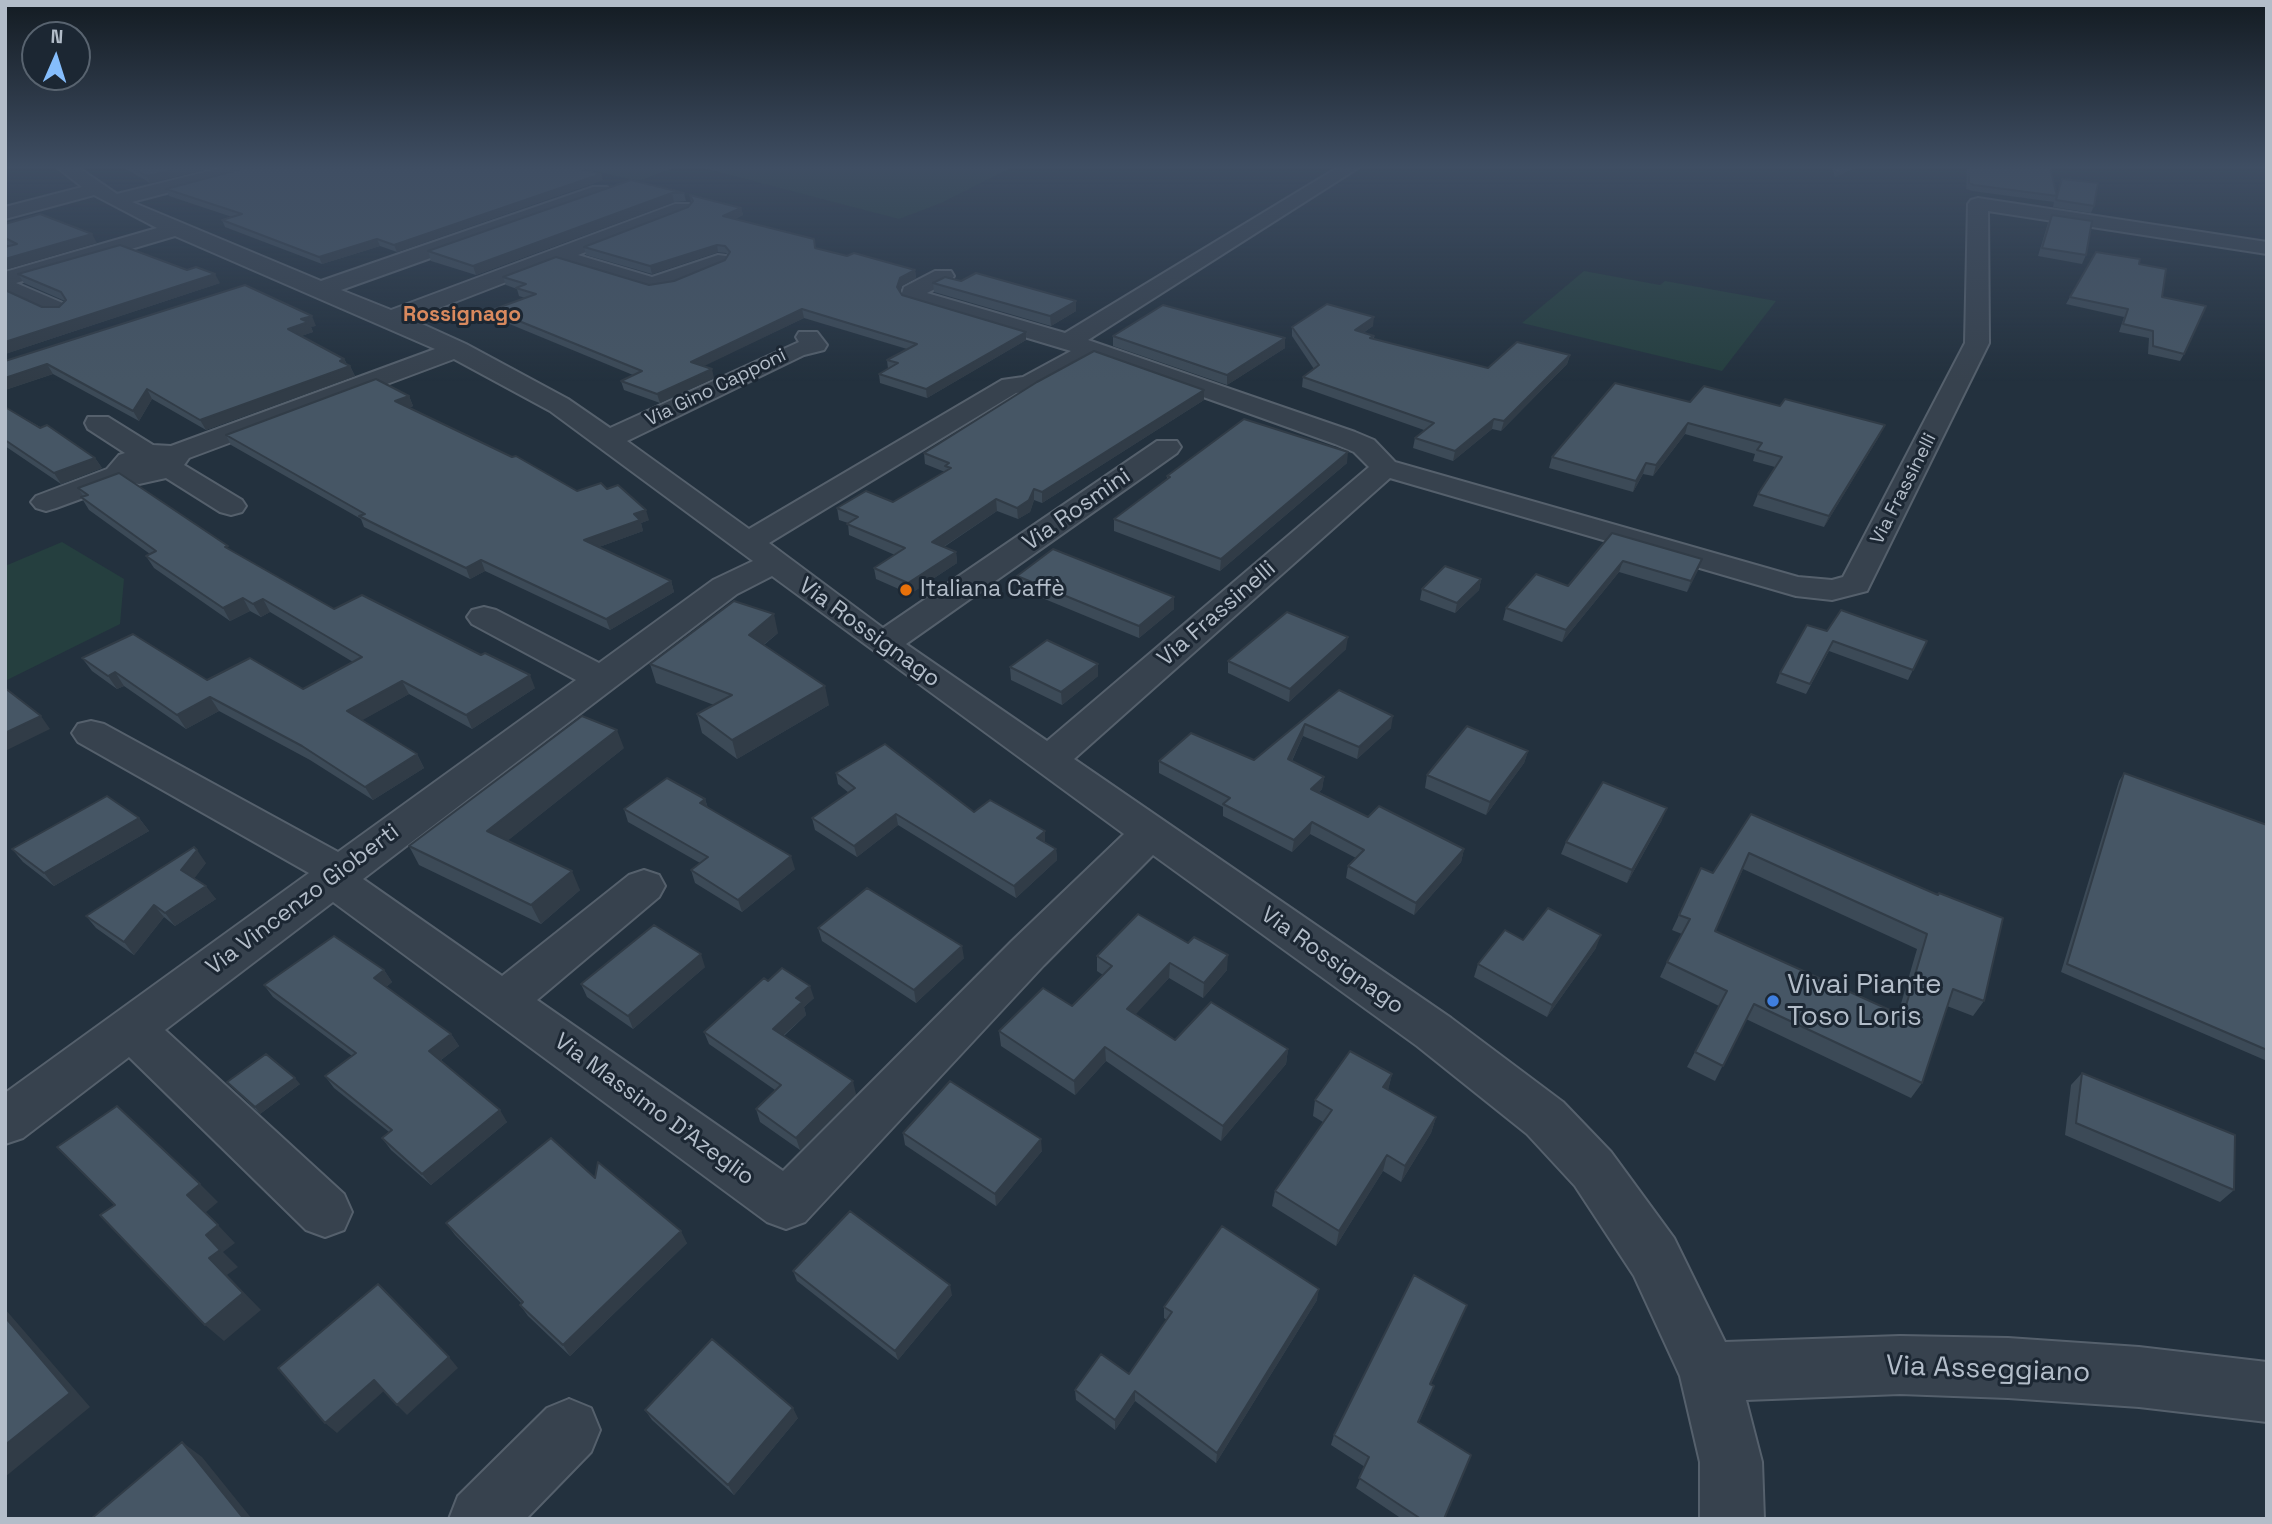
<!DOCTYPE html>
<meta charset="utf-8">
<style>
body{margin:0}
#map{position:relative;width:2272px;height:1524px;overflow:hidden;background:#23313e;font-family:"Space Grotesk",sans-serif}
canvas{display:block}
.frame{position:absolute;inset:0;border:7px solid #b3bdc9;pointer-events:none}
.north{position:absolute;left:21px;top:21px;width:70px;height:70px;box-sizing:border-box;background:#1c2733;border:2px solid #58636f;border-radius:50%;rotate:3deg;font-size:19px;font-weight:700;line-height:28px;text-align:center;color:#b3bdc9}
.north::after{content:'';display:block;margin:auto;width:24px;height:32px;background:#85bdfc;clip-path:polygon(50% 0,100% 100%,50% 72%,0 100%)}
</style>
<div id="map">
<canvas width="2272" height="1524"></canvas>
<div class="frame"></div>
<div class="north">N</div>
</div>
<script>
const context = document.querySelector('canvas').getContext('2d');
context.lineJoin = 'round';
function fillPath(path, color) {
  context.fillStyle = color;
  context.fill(path, 'evenodd');
}
function toPath(rows) {
  const path = new Path2D();
  for (const r of rows) {
    path.moveTo(r[0], r[1]);
    for (let i = 2; i < r.length; i += 2) path.lineTo(r[i], r[i + 1]);
  }
  return path;
}
function strokePath(path, color, width, dash) {
  context.strokeStyle = color;
  context.lineWidth = width;
  context.lineCap = dash ? 'butt' : 'round';
  context.setLineDash(dash || []);
  context.stroke(path);
}
function label(font, color, halo, rows, align = 'center') {
  context.font = font + ' "Space Grotesk",sans-serif';
  context.lineWidth = 6;
  context.setLineDash([]);
  context.textBaseline = 'middle';
  context.strokeStyle = halo;
  context.fillStyle = color;
  for (const [text, x, y, turn = 0] of rows) {
    context.save();
    context.translate(x, y);
    context.rotate((+turn || 0) * Math.PI / 180);
    context.textAlign = isNaN(turn) ? turn : align;
    if (halo) context.strokeText(text, 0, 0);
    context.fillText(text, 0, 0);
    context.restore();
  }
}
const green = toPath([
 [580,168,674,168,639,181],
 [703,168,1011,168,941,203,899,219],
 [1584,271,1660,285,1665,281,1776,301,1722,371,1522,323],
 [62,542,124,579,120,624,5,681,5,566]
]);
const minor = toPath([
 [58,168,79,168,117,194,221,168,250,168,247,172,132,202,321,281,593,187,607,187,610,191,607,195,341,290,391,310,675,204,689,204,692,208,689,212,578,255,652,277,718,255,726,256,729,261,726,266,675,287,651,291,558,262,411,319,466,344,568,399,610,428,799,342,796,337,799,332,817,332,827,345,824,350,804,355,627,441,749,529,1002,380,1023,377,1071,351,904,301,901,296,904,287,935,271,951,271,954,276,951,281,927,293,1065,333,1337,168,1358,168,1088,340,1355,432,1374,440,1395,462,1798,577,1832,580,1843,577,1965,343,1968,204,1971,200,1978,198,2267,242,2267,254,1988,211,1989,343,1867,591,1832,600,1796,596,1390,478,1074,759,1451,1018,1563,1102,1611,1152,1674,1238,1725,1342,1900,1336,2008,1338,2139,1347,2267,1362,2267,1422,2139,1407,2008,1398,1900,1394,1746,1400,1762,1462,1764,1519,1700,1519,1700,1462,1680,1376,1634,1276,1575,1186,1527,1134,1417,1046,1153,855,1044,965,805,1222,786,1229,767,1222,333,902,165,1030,344,1194,352,1212,344,1230,325,1237,306,1230,129,1057,23,1138,5,1144,5,1093,309,873,78,742,72,733,78,724,91,721,104,724,338,852,576,680,472,624,467,617,472,610,484,607,496,610,599,663,713,580,753,561,550,411,454,359,189,458,184,465,242,500,246,506,242,512,231,515,220,512,166,478,139,484,127,482,56,508,46,511,36,508,31,502,36,496,107,469,119,455,125,453,88,429,85,423,88,417,108,417,153,445,171,446,435,349,175,236,16,283,65,304,69,309,65,314,49,314,5,294,5,272,157,228,94,195,5,219,5,207,82,187,58,168],
 [1094,358,1335,444,1354,452,1369,467,1047,741,906,644,1177,453,1181,447,1177,441,1157,441,883,628,769,543,1016,393,1037,390,1094,358],
 [772,576,1124,834,1012,941,783,1171,537,1000,659,897,665,886,659,875,644,870,629,875,502,976,363,879,737,594,772,576],
 [569,1399,591,1408,600,1430,591,1452,526,1519,449,1519,458,1496,547,1408,569,1399]
]);
const wall = toPath([
 [124,168,212,168,150,183],
 [1832,168,1855,168,1835,177],
 [1967,168,2050,168,2057,194,2062,179,2094,206,2091,213,2053,207,2054,202,1972,191,1966,189],
 [601,174,603,180,397,252,380,246,322,264,225,227,222,220,232,217,169,196,166,189],
 [631,180,684,193,686,201,674,202,476,275,431,261,428,251],
 [690,195,741,208,743,215,735,219,815,248,847,256,915,270,916,278,902,286,900,291,902,295,1026,340,927,398,880,383,879,374,888,369,887,360,907,349,804,318,703,366,714,378,660,403,624,390,621,381,633,375,495,318,492,310,525,298,519,296,517,289,506,285,503,277,649,285,674,281,725,260,728,255,726,253,718,252,652,274,586,255,584,247,688,207,691,203],
 [2052,215,2086,255,2082,264,2038,256,2048,223],
 [5,224,97,243,9,246,5,244],
 [2139,264,2162,297,2184,354,2180,361,2148,354,2149,338,2119,332,2124,317,2066,304,2070,297],
 [18,274,220,283,5,354,5,290,42,307,59,307,65,301,24,283],
 [961,281,1076,311,1051,326,934,292,933,283],
 [316,326,311,327,313,332,301,336,344,359,347,364,350,366,355,376,206,430,152,399,139,421,53,374,5,390,5,361],
 [1373,326,1363,333,1374,336,1374,339,1488,368,1570,355,1567,364,1501,431,1492,429,1453,461,1413,448,1415,438,1424,430,1302,387,1303,377,1314,369,1292,336,1292,327],
 [1113,336,1285,348,1227,385,1113,346],
 [409,396,413,406,409,408,577,491,607,489,649,520,641,523,643,531,599,547,671,581,674,592,610,630,485,571,470,579,364,527,361,519,231,445,226,435],
 [1204,400,1042,503,1034,500,1030,512,1018,519,997,511,944,547,956,552,957,563,910,594,876,579,874,568,895,555,849,535,848,523,839,520,837,508,893,502,945,472,925,464,924,453],
 [1690,402,1880,435,1824,527,1753,506,1758,494,1775,467,1753,461,1755,454,1685,434,1653,476,1643,474,1633,492,1549,468,1552,457],
 [5,407,95,458,102,468,61,484,5,446],
 [1347,463,1220,571,1114,531,1114,519,1167,479,1167,476],
 [78,488,230,550,334,609,535,688,472,729,409,694,362,720,417,754,424,768,373,800,310,760,219,711,186,729,124,686,117,689,92,671,82,658,207,680,303,689,353,662,270,612,261,617,250,611,230,621,154,568,146,556,150,554,89,510,81,497,83,496],
 [1612,533,1702,559,1698,570,1687,592,1619,572,1562,642,1503,620,1506,608,1568,586],
 [1017,576,1174,597,1174,609,1139,638,1018,588],
 [1481,579,1479,590,1455,613,1420,600,1422,589],
 [1827,631,1927,641,1908,680,1829,651,1806,694,1776,683,1780,673],
 [778,633,764,645,829,705,737,759,702,733,697,714,714,705,656,683,650,664],
 [1346,649,1289,702,1228,673,1228,661],
 [1098,664,1098,676,1062,705,1011,680,1010,667],
 [1339,690,1391,728,1357,759,1303,736,1292,761,1324,777,1322,789,1319,792,1368,817,1464,849,1461,862,1414,915,1346,878,1348,866,1356,858,1310,834,1292,852,1223,816,1223,807,1159,773,1159,761,1254,760],
 [624,748,507,841,580,890,541,924,419,865,409,846],
 [1528,751,1524,763,1486,815,1425,788,1427,775],
 [836,773,974,812,1045,842,1056,849,1057,860,1016,898,898,825,857,857,815,830,812,818,849,793,838,784],
 [2124,773,2267,825,2267,1061,2061,972,2119,781],
 [705,799,708,808,795,869,742,912,695,883,691,870,700,863,628,822,624,809],
 [1751,814,1938,895,1939,893,1984,1001,1973,1016,1947,1006,1922,1083,1911,1098,1746,1019,1715,1081,1687,1067,1719,1006,1660,977,1667,962,1682,934,1672,930,1679,915,1713,873],
 [1743,869,1917,949,1898,1014,1715,931],
 [139,818,149,831,54,886,23,862,12,849],
 [1662,820,1627,883,1561,854,1566,842],
 [206,863,194,878,216,899,175,926,164,917,134,955,96,928,86,916],
 [1138,914,1227,970,1203,998,1169,978,1135,1014,1175,1040,1288,1049,1286,1064,1221,1141,1106,1061,1075,1095,1001,1046,999,1031,1072,1006,1103,975,1097,971,1097,956],
 [818,928,964,958,916,1003,822,941],
 [1523,940,1596,948,1547,1017,1474,977,1478,964],
 [705,967,633,1029,587,997,581,984],
 [384,970,392,982,386,987,451,1034,459,1046,441,1060,507,1122,431,1185,391,1150,382,1138,389,1132,334,1088,325,1076,352,1056,273,997,264,985],
 [768,981,814,998,804,1007,806,1015,784,1036,856,1094,800,1150,760,1122,756,1109,775,1090,709,1044,704,1032],
 [2082,1073,2234,1190,2220,1202,2065,1135,2071,1085],
 [1392,1074,1388,1090,1436,1117,1431,1133,1401,1182,1383,1171,1336,1246,1272,1206,1275,1191,1323,1122,1313,1116,1315,1100],
 [227,1082,300,1084,260,1114],
 [903,1133,1042,1151,996,1206,905,1145],
 [595,1178,687,1243,570,1356,528,1316,520,1305,522,1304,455,1235,446,1223],
 [793,1271,952,1295,898,1360,797,1281],
 [1317,1300,1216,1463,1135,1401,1115,1430,1076,1400,1075,1390,1129,1374,1167,1320,1164,1318,1164,1307],
 [1467,1305,1431,1384,1430,1397,1419,1422,1444,1519,1402,1519,1356,1488,1365,1467,1331,1445,1334,1435],
 [645,1410,798,1418,734,1495,652,1420]
]);
const shadedWall = toPath([
 [182,168,212,168,150,183,147,176],
 [1848,168,1855,168,1835,177,1836,173],
 [601,174,603,180,397,252,394,245],
 [672,193,674,202,476,275,473,266],
 [741,208,743,215,725,223,723,216],
 [92,234,97,243,5,270,5,259],
 [377,239,380,246,322,264,319,257],
 [717,245,718,252,652,274,650,266],
 [915,270,916,278,902,286,899,295,897,287,900,278],
 [215,274,220,283,5,354,5,342],
 [1076,301,1076,311,1051,326,1050,316],
 [802,309,804,318,694,371,691,362],
 [312,316,316,326,311,327,313,332,293,339,288,329,301,319],
 [1374,317,1373,326,1354,339,1355,330],
 [1026,332,1026,340,927,398,926,389],
 [1285,338,1285,348,1227,385,1227,375],
 [1570,355,1567,364,1501,431,1504,421],
 [344,359,348,367,350,366,355,376,206,430,200,420],
 [47,364,53,374,5,390,5,378],
 [712,369,714,378,660,403,657,394],
 [147,389,152,399,139,421,133,411],
 [1204,390,1204,400,1042,503,1042,492],
 [409,396,413,406,400,411,395,401],
 [1494,419,1492,429,1453,461,1455,451],
 [1688,423,1685,434,1653,476,1656,465],
 [1885,425,1880,435,1824,527,1829,516],
 [1348,452,1347,463,1220,571,1221,559],
 [95,458,102,468,61,484,54,473],
 [1646,463,1643,474,1633,492,1636,481],
 [1034,489,1034,500,1030,512,1018,519,1017,508],
 [996,499,997,511,934,553,932,542],
 [646,510,649,520,641,523,643,531,588,551,584,540,634,514],
 [956,552,957,563,910,594,908,583],
 [1702,559,1698,570,1687,592,1691,581],
 [481,560,485,571,470,579,466,568],
 [1623,561,1619,572,1562,642,1566,630],
 [1481,579,1479,590,1455,613,1457,603],
 [671,581,674,592,610,630,606,619],
 [1174,597,1174,609,1139,638,1139,626],
 [243,598,250,611,230,621,223,608],
 [263,599,270,612,261,617,253,604],
 [774,614,778,633,753,653,749,635],
 [1348,637,1346,649,1289,702,1290,689],
 [1098,664,1098,676,1062,705,1061,692],
 [115,672,124,686,117,689,108,676],
 [530,675,535,688,472,729,466,715],
 [402,681,409,694,354,725,347,711],
 [825,686,829,705,737,759,732,740],
 [210,697,219,711,186,729,177,715],
 [41,716,50,729,5,751,5,733],
 [1393,716,1391,728,1357,759,1359,747],
 [1305,724,1303,736,1287,771,1288,759],
 [617,730,624,748,496,850,487,831],
 [1528,751,1524,763,1486,815,1490,802],
 [417,754,424,768,373,800,365,787],
 [1324,777,1322,789,1309,801,1311,789],
 [705,799,709,812,700,803],
 [1667,808,1662,820,1627,883,1632,870],
 [896,814,898,825,857,857,854,846],
 [139,818,149,831,54,886,44,873],
 [1312,822,1310,834,1292,852,1294,840],
 [1045,831,1045,842,1037,838],
 [1056,849,1057,860,1016,898,1014,886],
 [1464,849,1461,862,1414,915,1416,903],
 [197,850,206,863,191,883,181,870],
 [791,856,795,869,742,912,738,900],
 [572,871,580,890,541,924,531,905],
 [206,886,216,899,175,926,165,913],
 [154,905,164,917,134,955,124,942],
 [1601,935,1596,948,1547,1017,1552,1005],
 [962,946,964,958,916,1003,914,990],
 [701,954,705,967,633,1029,628,1016],
 [1228,955,1227,970,1203,998,1204,983],
 [1170,963,1169,978,1127,1024,1127,1009],
 [384,970,392,982,382,990,374,978],
 [810,986,814,998,804,1007,806,1015,777,1041,773,1029,796,998],
 [451,1034,459,1046,437,1063,429,1051],
 [1105,1047,1106,1061,1075,1095,1074,1081],
 [1288,1049,1286,1064,1221,1141,1223,1126],
 [1392,1074,1388,1090,1383,1087],
 [295,1078,300,1084,260,1114,255,1107],
 [853,1081,856,1094,800,1150,796,1138],
 [500,1110,507,1122,431,1185,422,1174],
 [1436,1117,1431,1133,1401,1182,1405,1166],
 [1041,1139,1042,1151,996,1206,995,1194],
 [1387,1155,1383,1171,1336,1246,1339,1231],
 [200,1184,218,1202,205,1213,187,1195],
 [218,1225,235,1243,223,1252,238,1267,227,1275,261,1310,224,1341,205,1325,209,1258,206,1235],
 [681,1231,687,1243,570,1356,563,1345],
 [950,1285,952,1295,898,1360,895,1351],
 [1319,1289,1317,1300,1216,1463,1217,1453],
 [1467,1305,1462,1316,1426,1395,1430,1384],
 [5,1309,90,1407,5,1477],
 [449,1357,458,1368,407,1415,397,1405],
 [374,1380,385,1390,337,1433,325,1423],
 [1135,1391,1135,1401,1115,1430,1115,1420],
 [793,1408,798,1418,734,1495,728,1485],
 [182,1442,202,1457,252,1519,244,1519]
]);
const building = toPath([
 [132,168,182,168,147,176,132,168],
 [245,168,575,168,601,174,394,245,377,239,319,257,222,220,242,214,166,189,245,168],
 [1835,168,1848,168,1836,173,1835,168],
 [1969,168,2050,168,2057,196,2062,179,2098,183,2094,206,2056,200,2057,196,1974,185,1969,183,1969,168],
 [631,180,684,193,672,193,473,266,428,251,631,180],
 [690,195,741,208,723,216,814,239,815,248,847,256,854,253,915,270,900,278,897,287,902,295,1026,332,926,389,879,374,898,363,887,360,917,344,802,309,691,362,712,369,657,394,621,381,642,371,492,310,536,294,516,288,526,284,503,277,556,257,649,285,674,281,725,260,730,252,725,246,717,245,650,266,584,247,688,207,693,201,690,195],
 [40,214,92,234,5,259,5,247,17,244,5,238,5,224,40,214],
 [2052,215,2092,221,2086,255,2042,248,2052,215],
 [120,245,187,270,196,267,215,274,5,342,5,290,42,307,59,307,66,300,61,292,18,274,120,245],
 [2096,252,2140,259,2139,264,2166,269,2162,297,2206,306,2184,354,2153,346,2153,331,2123,324,2128,309,2070,297,2096,252],
 [976,273,1076,301,1050,316,933,283,945,277,961,281,976,273],
 [245,285,312,316,301,319,308,322,288,329,344,359,340,361,350,366,200,420,147,389,133,411,47,364,5,378,5,361,245,285],
 [1327,304,1374,317,1355,330,1374,336,1370,338,1488,368,1517,342,1570,355,1504,421,1494,419,1455,451,1415,438,1434,423,1303,377,1319,365,1292,327,1327,304],
 [1163,305,1285,338,1227,375,1113,336,1163,305],
 [1094,351,1204,390,1042,492,1034,489,1029,500,1017,508,996,499,932,542,956,552,908,583,874,568,905,548,847,524,858,517,837,508,866,491,893,502,951,468,945,466,949,463,924,453,1037,382,1094,351],
 [376,379,409,396,395,401,512,457,516,456,577,491,601,483,607,489,618,485,646,510,634,514,640,520,584,540,671,581,606,619,481,560,466,568,405,539,359,516,365,514,226,435,376,379],
 [1615,383,1690,402,1704,386,1780,406,1785,399,1885,425,1829,516,1758,494,1782,457,1757,450,1762,443,1688,423,1656,465,1646,463,1636,481,1552,457,1615,383],
 [5,407,40,428,47,425,95,458,54,473,5,440,5,407],
 [1244,419,1348,452,1221,559,1114,519,1170,477,1167,476,1244,419],
 [119,473,228,546,225,547,334,609,362,595,481,655,485,653,530,675,466,715,402,681,347,711,417,754,365,787,302,746,210,697,177,715,115,672,108,676,82,658,133,634,207,680,250,658,303,689,362,657,263,599,253,604,243,598,223,608,146,556,156,551,81,497,88,495,78,488,119,473],
 [1612,533,1702,559,1691,581,1623,561,1566,630,1506,608,1536,574,1568,586,1612,533],
 [1053,549,1174,597,1139,626,1017,576,1053,549],
 [1445,566,1481,579,1457,603,1422,589,1445,566],
 [734,601,774,614,749,635,825,686,732,740,697,714,732,695,650,664,734,601],
 [1841,610,1927,641,1913,670,1833,641,1810,684,1780,673,1807,625,1827,631,1841,610],
 [1287,612,1348,637,1290,689,1228,661,1287,612],
 [1047,640,1098,664,1061,692,1010,667,1047,640],
 [5,688,41,716,5,733,5,688],
 [1339,690,1393,716,1359,747,1305,724,1288,759,1324,777,1311,789,1368,817,1379,806,1464,849,1416,903,1348,866,1364,850,1312,822,1294,840,1223,804,1230,798,1159,761,1191,733,1254,760,1339,690],
 [582,716,617,730,487,831,572,871,531,905,409,846,582,716],
 [1467,726,1528,751,1490,802,1427,775,1467,726],
 [885,744,974,812,990,800,1045,831,1037,838,1056,849,1014,886,896,814,854,846,812,818,855,788,836,773,885,744],
 [2124,773,2267,825,2267,1050,2067,964,2124,773],
 [667,778,705,799,700,803,791,856,738,900,691,870,708,857,624,809,667,778],
 [1603,782,1667,808,1632,870,1566,842,1603,782],
 [107,796,139,818,44,873,12,849,107,796],
 [1751,814,1938,895,1939,893,2003,918,1984,1001,1953,989,1922,1083,1754,1004,1723,1066,1695,1052,1727,991,1667,962,1690,919,1679,915,1701,868,1713,873,1751,814],
 [1749,853,1927,934,1903,1016,1715,931,1749,853],
 [194,847,197,850,181,870,206,886,165,913,154,905,124,942,86,916,194,847],
 [867,888,962,946,914,990,818,928,867,888],
 [1548,908,1601,935,1552,1005,1478,964,1505,930,1523,940,1548,908],
 [1138,914,1188,943,1194,937,1228,955,1204,983,1170,963,1127,1009,1175,1040,1211,1002,1288,1049,1223,1126,1105,1047,1074,1081,999,1031,1043,988,1072,1006,1112,966,1097,956,1138,914],
 [654,925,701,954,628,1016,581,984,654,925],
 [334,936,384,970,374,978,451,1034,429,1051,500,1110,422,1174,382,1138,392,1130,325,1076,356,1053,264,985,334,936],
 [782,968,810,986,796,998,802,1002,773,1029,853,1081,796,1138,756,1109,781,1085,704,1032,764,978,768,981,782,968],
 [1350,1051,1392,1074,1383,1087,1436,1117,1405,1166,1387,1155,1339,1231,1275,1191,1332,1110,1315,1100,1350,1051],
 [266,1054,295,1078,255,1107,227,1082,266,1054],
 [2082,1073,2235,1135,2234,1190,2076,1123,2082,1073],
 [950,1081,1041,1139,995,1194,903,1133,950,1081],
 [117,1106,200,1184,187,1195,218,1225,206,1235,220,1250,209,1258,243,1293,205,1325,100,1215,115,1205,57,1147,117,1106],
 [551,1138,595,1178,598,1162,681,1231,563,1345,520,1305,523,1302,446,1223,551,1138],
 [850,1211,950,1285,895,1351,793,1271,850,1211],
 [1222,1226,1319,1289,1217,1453,1135,1391,1115,1420,1075,1390,1101,1354,1129,1374,1172,1312,1164,1307,1222,1226],
 [1414,1275,1467,1305,1430,1384,1434,1386,1418,1422,1471,1455,1444,1519,1421,1519,1359,1478,1369,1457,1334,1435,1414,1275],
 [378,1284,449,1357,397,1405,374,1380,325,1423,278,1368,378,1284],
 [5,1317,70,1393,5,1445,5,1317],
 [712,1339,793,1408,728,1485,645,1410,712,1339],
 [182,1442,244,1519,91,1519,182,1442]
]);
const markers = [
 [906,590,7,"#e8710a"],
 [1773,1001,7,"#3f7fe0"]
];
const farStreetnames = [
 ["Via Gino Capponi",716,388,-26],
 ["Via Frassinelli",1904,489,-63]
];
const farQuarternames = [
 ["Rossignago",462,315]
];
const streetNames = [
 ["Via Rosmini",1077,510,-35],
 ["Via Frassinelli",1217,614,-41],
 ["Via Rossignago",869,633,36],
 ["Via Vincenzo Gioberti",303,900,-37],
 ["Via Rossignago",1332,961,35],
 ["Via Massimo D'Azeglio",654,1110,36]
];
const poiNames = [
 ["Italiana Caffè",920,590]
];
const nearPoinames = [
 ["Vivai Piante",1787,985],
 ["Toso Loris",1787,1017]
];
const nearStreetnames = [
 ["Via Asseggiano",1988,1370,2]
];
fillPath(green, '#253f3f');
strokePath(minor, '#55606c', 4);
fillPath(minor, '#37424e');
fillPath(wall, '#3c4a57');
fillPath(shadedWall, '#313c47');
fillPath(building, '#465665');
strokePath(building, '#313c47', 2);
const sky = context.createLinearGradient(0, 0, 0, 381);
sky.addColorStop(0, '#131b22');
sky.addColorStop(0.44, '#3f4e63');
sky.addColorStop(1, '#3f4e6300');
context.fillStyle = sky;
context.fillRect(0, 0, 2272, 381);
for (const [x, y, r, color] of markers) {
  const dot = new Path2D();
  dot.arc(x, y, r, 0, 2 * Math.PI);
  context.fillStyle = color;
  context.fill(dot);
  strokePath(dot, '#1c2733', 2.5);
}
label('19px', '#b3bdc9', '#1c2733', farStreetnames);
label('bold 21px', '#d9895e', '#1c2733', farQuarternames);
label('23px', '#b3bdc9', '#1c2733', streetNames);
label('23px', '#b3bdc9', '#1c2733', poiNames, 'left');
label('28px', '#b3bdc9', '#1c2733', nearPoinames, 'left');
label('28px', '#b3bdc9', '#1c2733', nearStreetnames);
</script>
